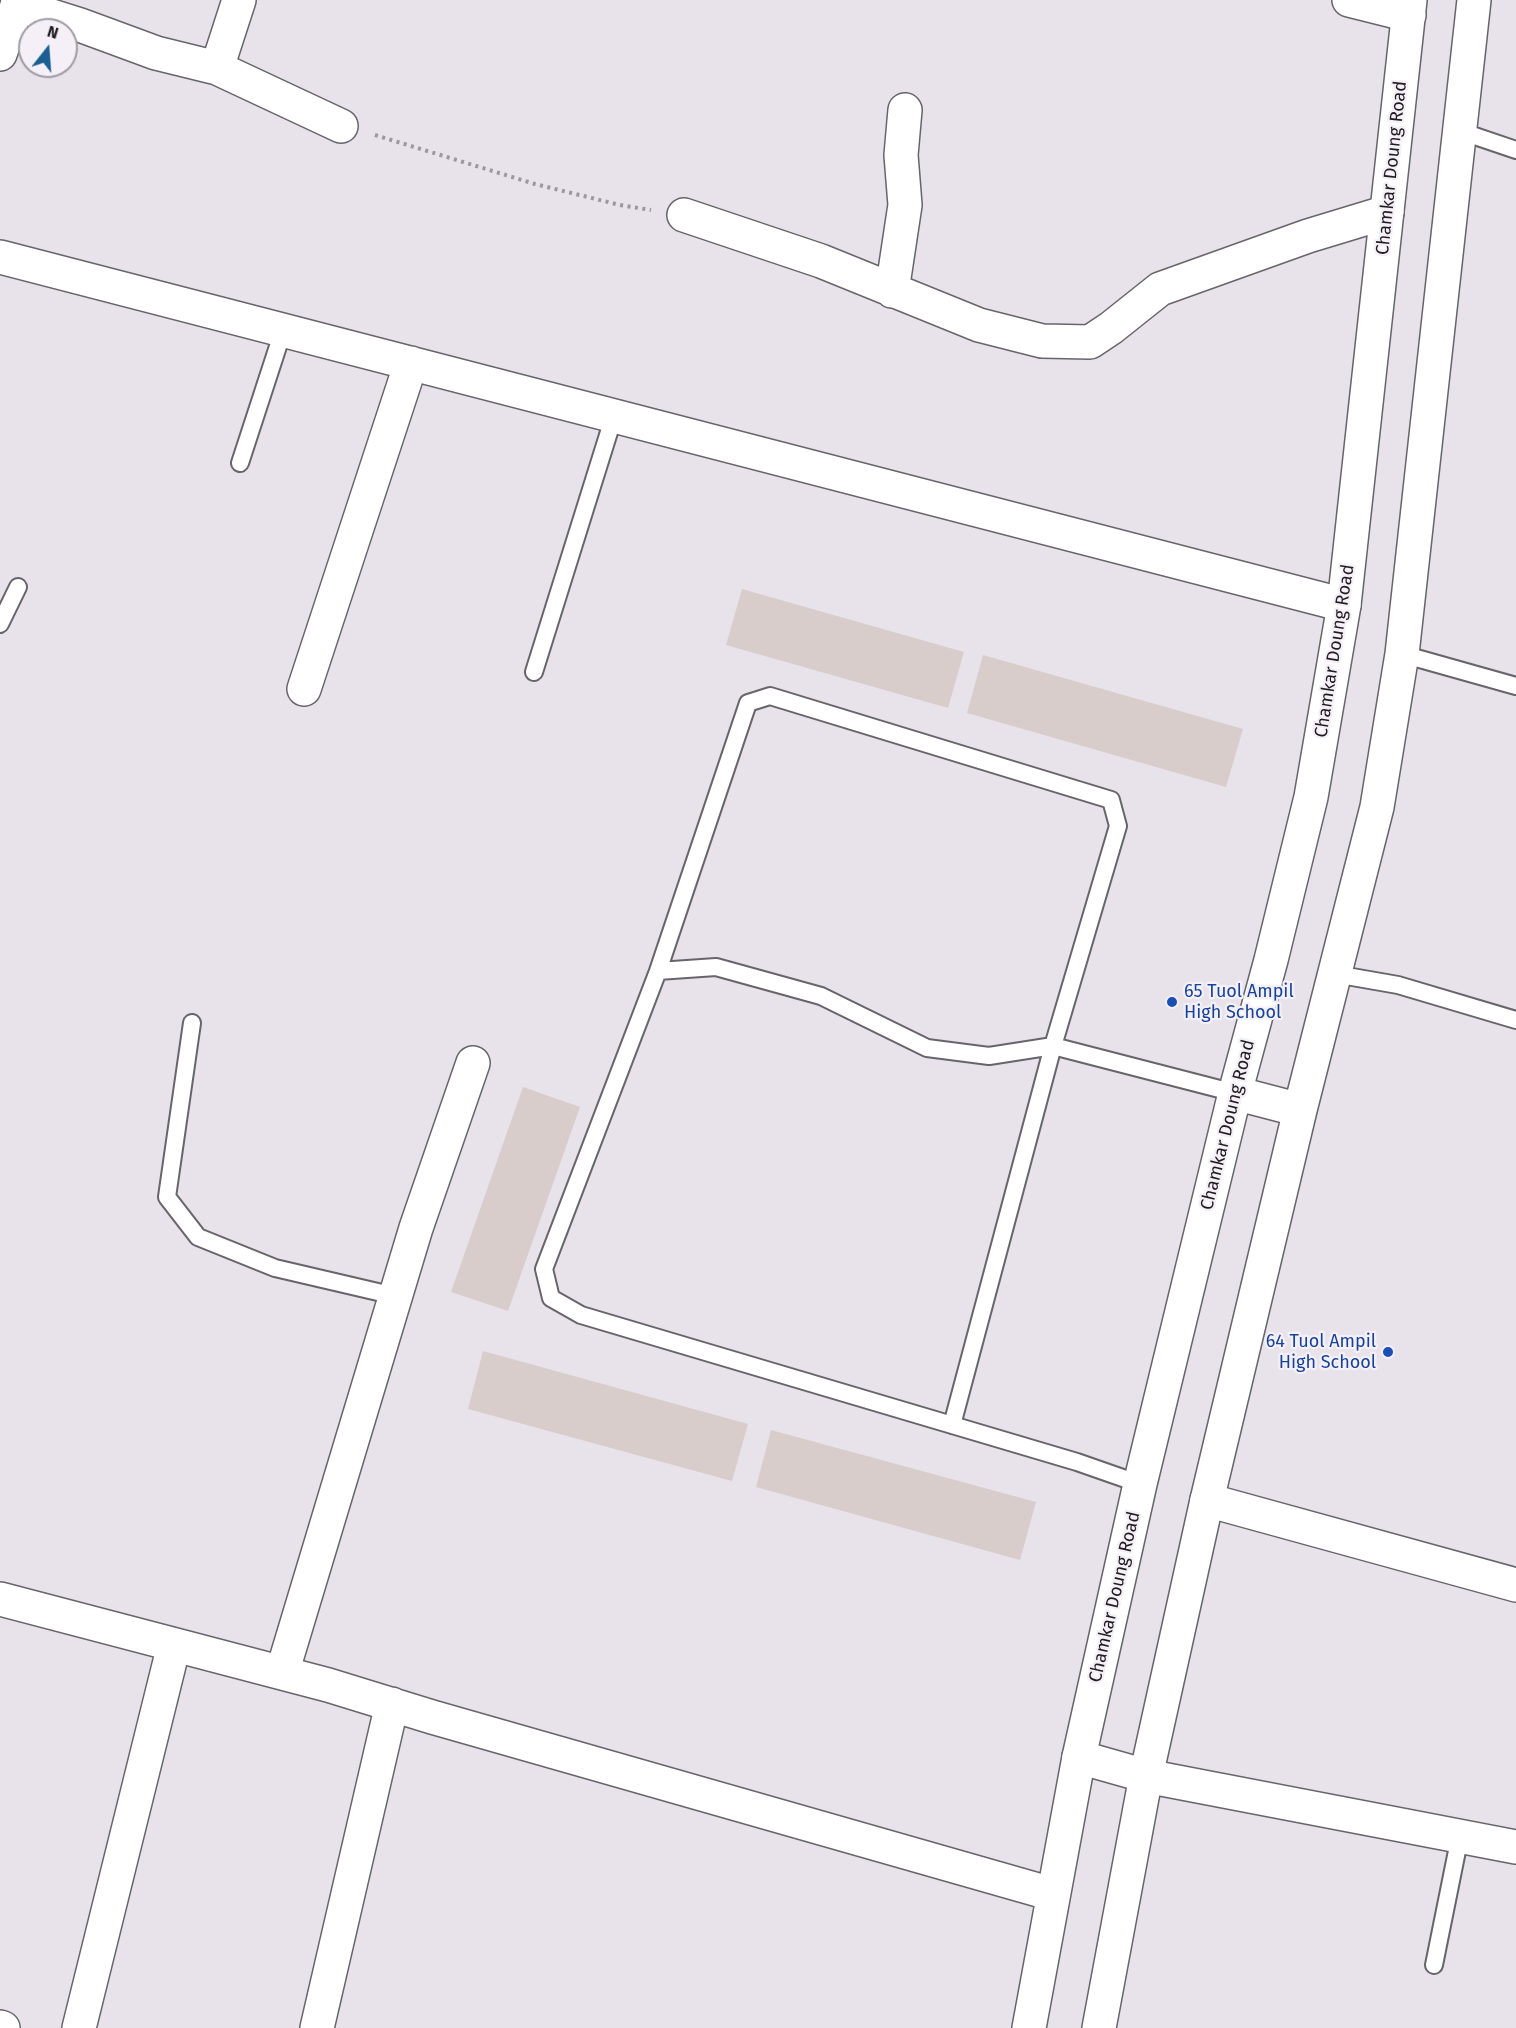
<!DOCTYPE html>
<style>
body{margin:0}
#map{position:relative;width:1516px;height:2028px;overflow:hidden;background:#e8e2eb;font-family:"Fira Sans",sans-serif}
canvas{display:block}
.north{position:absolute;left:18px;top:18px;width:60px;height:60px;box-sizing:border-box;background:#f5f0f8;border:2px solid #9f9ca2;border-radius:50%;rotate:17deg;font-size:16px;font-weight:700;line-height:24px;text-align:center;color:#1f1d20}
.north::after{content:'';display:block;margin:auto;width:21px;height:27px;background:#1c5f94;clip-path:polygon(50% 0,100% 100%,50% 72%,0 100%)}
</style>
<div id="map">
<canvas width="1516" height="2028"></canvas>
<div class="north">N</div>
</div>
<script>
const context = document.querySelector('canvas').getContext('2d');
context.lineJoin = 'round';
function fillPath(path, color) {
  context.fillStyle = color;
  context.fill(path, 'evenodd');
}
function toPath(rows) {
  const path = new Path2D();
  for (const r of rows) {
    path.moveTo(r[0], r[1]);
    for (let i = 2; i < r.length; i += 2) path.lineTo(r[i], r[i + 1]);
  }
  return path;
}
function strokePath(path, color, width, dash) {
  context.strokeStyle = color;
  context.lineWidth = width;
  context.lineCap = dash ? 'butt' : 'round';
  context.setLineDash(dash || []);
  context.stroke(path);
}
function label(font, color, halo, rows, align = 'center') {
  context.font = font + ' "Fira Sans",sans-serif';
  context.lineWidth = 4.5;
  context.setLineDash([]);
  context.textBaseline = 'middle';
  context.strokeStyle = halo;
  context.fillStyle = color;
  for (const [text, x, y, turn = 0] of rows) {
    context.save();
    context.translate(x, y);
    context.rotate((+turn || 0) * Math.PI / 180);
    context.textAlign = isNaN(turn) ? turn : align;
    if (halo) context.strokeText(text, 0, 0);
    context.fillText(text, 0, 0);
    context.restore();
  }
}
const building = toPath([
 [742,589,964,652,948,708,726,645],
 [983,655,1243,729,1226,787,967,713],
 [523,1087,580,1107,508,1311,451,1292],
 [483,1351,748,1424,732,1481,468,1409],
 [771,1430,1036,1502,1020,1560,756,1487]
]);
const path = toPath([
 [375,135,535,184,620,205,651,210]
]);
const service = toPath([
 [1460,131,1516,150],
 [240,463,283,331],
 [0,624,18,587],
 [1402,654,1516,686],
 [534,672,614,416],
 [658,971,748,703,770,696,1111,800,1118,826,1053,1046,952,1425],
 [1335,974,1398,985,1516,1020],
 [192,1023,167,1197,198,1237,275,1268,395,1296],
 [1140,1484,1077,1462,581,1315,551,1298,544,1269,658,971,716,967,821,996,927,1048,989,1056,1053,1046,1235,1093],
 [1434,1965,1460,1836]
]);
const minor = toPath([
 [1349,0,1409,15],
 [17,5,80,25,156,53,217,68,341,126],
 [0,54,19,0],
 [217,68,239,0],
 [684,215,821,261,979,325,1042,341,1090,342,1111,328,1160,289,1308,236,1387,212],
 [0,257,1344,605],
 [892,291,905,205,901,155,905,110],
 [304,689,411,363],
 [1207,1500,1516,1585],
 [0,1599,328,1685,432,1717,1052,1894],
 [282,1673,416,1228,473,1063],
 [1079,1757,1146,1776,1516,1847],
 [0,2027,3,2028],
 [79,2028,174,1645],
 [317,2028,392,1704]
]);
const primary = toPath([
 [1235,1093,1300,1110],
 [1029,2028,1079,1757,1140,1484,1235,1093,1271,960,1311,797,1344,605,1410,0],
 [1099,2028,1146,1776,1207,1500,1300,1110,1377,807,1402,654,1474,0]
]);
const markers = [
 [1172,1002,6,"#1a4fb4"],
 [1388,1352,6,"#1a4fb4"]
];
const streetNames = [
 ["Chamkar Doung Road",1392,168,-84],
 ["Chamkar Doung Road",1335,651,-81],
 ["Chamkar Doung Road",1228,1125,-76],
 ["Chamkar Doung Road",1115,1597,-77]
];
const transitNames = [
 ["65 Tuol Ampil",1184,992],
 ["High School",1184,1013],
 ["64 Tuol Ampil",1376,1342,"right"],
 ["High School",1376,1363,"right"]
];
fillPath(building, '#d8cdca');
strokePath(service, '#68646b', 20);
strokePath(minor, '#68646b', 36);
strokePath(primary, '#68646b', 36);
strokePath(path, '#9c989e', 4, [3, 4.5]);
strokePath(service, '#fff', 16);
strokePath(minor, '#fff', 33);
strokePath(primary, '#fff', 33);
for (const [x, y, r, color] of markers) {
  const dot = new Path2D();
  dot.arc(x, y, r, 0, 2 * Math.PI);
  context.fillStyle = color;
  context.fill(dot);
  strokePath(dot, '#f5f0f8', 2);
}
label('18px', '#1f1d20', '#f5f0f8', streetNames);
label('18px', '#164399', '#f5f0f8', transitNames, 'left');
</script>
